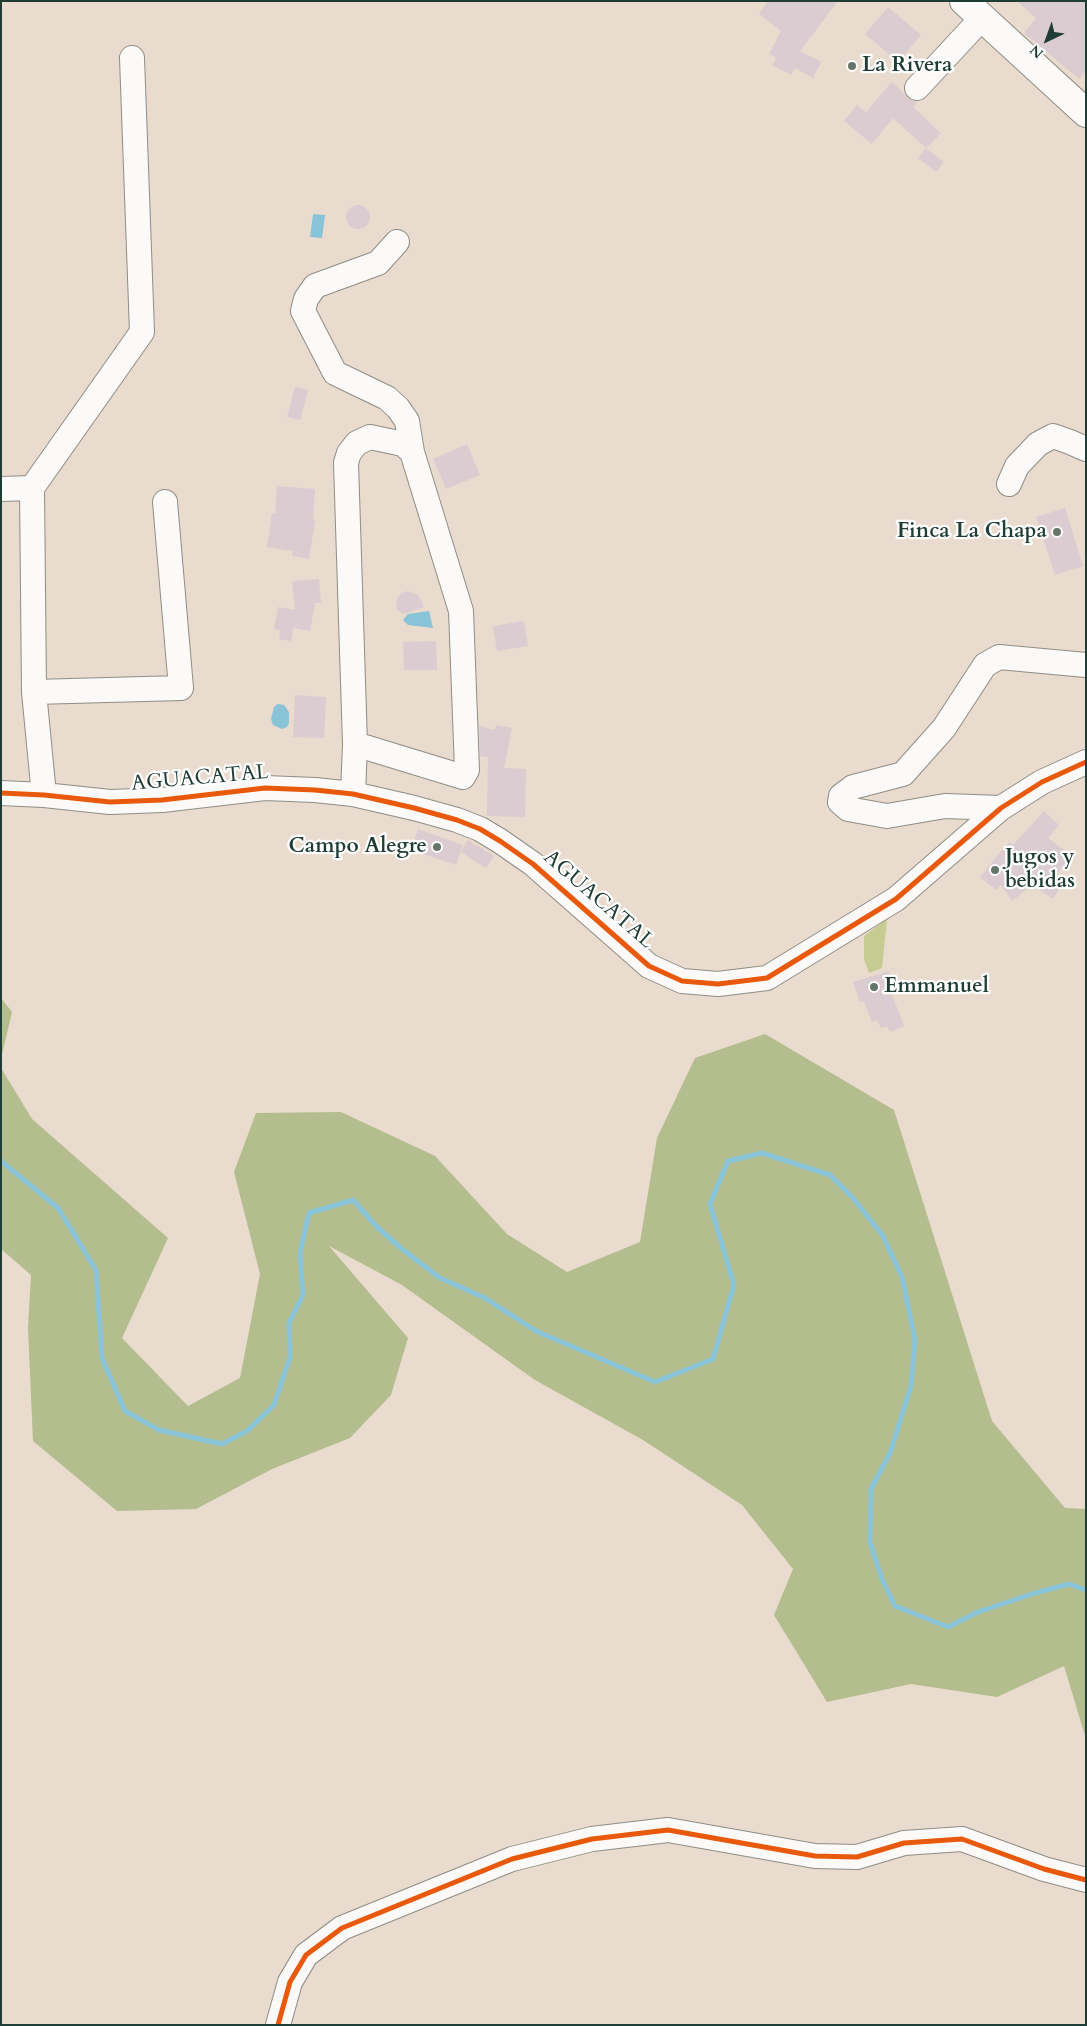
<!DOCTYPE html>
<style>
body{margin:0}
#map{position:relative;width:1087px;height:2026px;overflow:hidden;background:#e9dbcd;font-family:Cardo,serif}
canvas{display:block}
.frame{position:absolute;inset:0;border:2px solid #1f3d34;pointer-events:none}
.north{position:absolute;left:1022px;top:15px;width:50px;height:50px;-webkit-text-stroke:4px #fff;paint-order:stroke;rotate:222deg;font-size:14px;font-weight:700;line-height:20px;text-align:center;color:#1f3d34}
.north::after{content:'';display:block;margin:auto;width:18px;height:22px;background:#1f3d34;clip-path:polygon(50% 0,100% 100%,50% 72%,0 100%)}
</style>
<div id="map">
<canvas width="1087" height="2026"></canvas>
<div class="frame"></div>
<div class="north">N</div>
</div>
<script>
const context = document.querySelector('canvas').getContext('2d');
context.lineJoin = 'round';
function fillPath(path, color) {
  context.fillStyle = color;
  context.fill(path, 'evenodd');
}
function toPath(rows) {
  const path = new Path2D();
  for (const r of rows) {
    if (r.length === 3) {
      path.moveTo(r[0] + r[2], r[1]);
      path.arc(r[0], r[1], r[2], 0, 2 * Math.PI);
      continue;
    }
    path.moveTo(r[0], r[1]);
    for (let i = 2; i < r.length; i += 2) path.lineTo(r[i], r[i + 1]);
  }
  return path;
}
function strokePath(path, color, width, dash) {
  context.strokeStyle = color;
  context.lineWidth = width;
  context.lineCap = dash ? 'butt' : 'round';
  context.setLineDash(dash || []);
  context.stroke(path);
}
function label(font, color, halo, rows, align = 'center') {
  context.font = font + ' Cardo,serif';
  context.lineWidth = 4.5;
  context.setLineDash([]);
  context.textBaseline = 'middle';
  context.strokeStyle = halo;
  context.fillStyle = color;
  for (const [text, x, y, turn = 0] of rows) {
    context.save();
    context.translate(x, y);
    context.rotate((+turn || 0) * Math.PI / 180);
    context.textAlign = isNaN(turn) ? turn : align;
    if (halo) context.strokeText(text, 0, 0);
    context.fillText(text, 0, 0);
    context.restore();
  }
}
const green = toPath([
 [887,919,882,968,869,973,864,959,864,936]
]);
const forest = toPath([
 [1,998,12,1012,1,1059],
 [765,1034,894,1110,992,1421,1065,1508,1086,1509,1086,1739,1064,1666,997,1697,911,1684,827,1702,774,1615,793,1569,742,1505,643,1440,535,1380,402,1285,329,1246,408,1338,391,1395,350,1438,272,1469,196,1509,117,1511,33,1441,28,1328,31,1275,1,1249,1,1068,32,1119,168,1238,122,1338,188,1406,240,1378,260,1274,234,1172,256,1113,341,1112,435,1156,507,1234,567,1272,640,1242,657,1138,695,1058]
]);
const water = toPath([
 [313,214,325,215,322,238,310,237],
 [429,611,433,628,408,625,403,620,408,614],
 [278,704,284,705,289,712,289,723,287,727,282,729,273,725,271,719,274,707]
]);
const stream = toPath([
 [1,1161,58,1208,96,1270,102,1358,125,1411,159,1430,222,1444,247,1431,274,1405,290,1357,289,1323,303,1295,300,1252,309,1213,353,1200,378,1228,402,1249,440,1278,485,1298,536,1331,655,1382,713,1359,734,1285,710,1204,728,1161,762,1153,830,1175,853,1198,883,1236,902,1277,915,1340,911,1386,890,1453,871,1489,870,1542,882,1579,895,1606,948,1627,978,1612,1035,1593,1069,1584,1086,1590]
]);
const building = toPath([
 [768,1,838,1,800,51,821,62,813,78,795,68,791,75,772,65,776,58,769,54,781,31,759,14],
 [1017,1,1086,1,1086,71,1079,79,1024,33,1036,18],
 [888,7,921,35,898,62,865,34],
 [892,82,908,98,917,103,913,107,941,133,926,148,893,118,872,144,844,121,857,105,866,112],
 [926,148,944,162,936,172,918,158],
 [358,217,12],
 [295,387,308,390,300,420,287,417],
 [467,444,480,475,446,489,433,459],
 [277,486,315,489,313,519,315,520,309,559,292,556,293,551,267,547,272,513,275,514],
 [1065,508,1083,566,1055,575,1036,517],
 [319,579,321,603,315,603,310,631,293,628,291,641,279,639,280,630,274,629,278,607,295,610,292,581],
 [408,591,418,595,424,607,404,614,397,610,396,601,401,593],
 [524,621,528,646,497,651,493,626],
 [436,641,437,670,404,670,403,642],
 [295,695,326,697,324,738,293,737],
 [496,725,512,728,504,768,526,769,525,817,487,816,488,757,480,756,479,726,495,730],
 [1044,811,1059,825,1048,838,1071,855,1051,882,1060,888,1053,899,1032,885,1012,901,1001,885,996,890,980,877,1003,849,1010,842,1013,845],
 [418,829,463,845,456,865,411,850],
 [468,840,494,856,486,868,461,852],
 [889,971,895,991,891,992,904,1026,890,1032,887,1026,881,1028,877,1020,872,1022,864,1001,860,1002,853,982]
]);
const minor = toPath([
 [917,88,982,18],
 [397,242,378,263,315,286,306,299,303,311,335,373,387,398,398,408,407,421,412,452],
 [1009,484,1017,466,1038,444,1053,436,1070,442,1086,449],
 [1,489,32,488],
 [34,692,181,688,165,502],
 [1,793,44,795,110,802,162,800,265,788,315,790,353,794,414,808,457,820,480,829,500,841,533,864,649,966,682,981,718,984,767,978,896,899,1001,808,1042,782,1086,762],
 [353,794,355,744,346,463,349,453,357,443,370,437,403,444,412,452,461,611,467,770,463,777,355,744],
 [44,795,34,692,32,488,142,332,132,58],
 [1001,808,945,806,887,816,848,809,840,802,841,796,853,787,903,774,944,728,985,665,999,657,1086,665],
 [278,2025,290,1982,306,1955,342,1928,512,1859,592,1839,668,1830,815,1856,857,1857,904,1843,962,1839,1044,1869,1086,1880]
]);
const highway = toPath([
 [964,1,1086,113]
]);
const cycleway = toPath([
 [1,793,44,795,110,802,162,800,265,788,315,790,353,794,414,808,457,820,480,829,500,841,533,864,649,966,682,981,718,984,767,978,896,899,1001,808,1042,782,1086,762],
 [278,2025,290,1982,306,1955,342,1928,512,1859,592,1839,668,1830,815,1856,857,1857,904,1843,962,1839,1044,1869,1086,1880]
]);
const markers = [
 [852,66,5,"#66746a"],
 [1057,532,5,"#66746a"],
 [437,847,5,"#66746a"],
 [995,870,5,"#66746a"],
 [874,987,5,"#66746a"]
];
const poiNames = [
 ["La Rivera",862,66],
 ["Finca La Chapa",1047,532,"right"],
 ["Campo Alegre",427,847,"right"],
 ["Jugos y",1005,858],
 ["bebidas",1005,882],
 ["Emmanuel",884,987]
];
const streetNames = [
 ["AGUACATAL",200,779,-5],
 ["AGUACATAL",598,900,41]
];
fillPath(green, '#c6cb92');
fillPath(forest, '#b3bd8d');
fillPath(water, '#88c3d8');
strokePath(stream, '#88c3d8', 5);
fillPath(building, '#daccd0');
strokePath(minor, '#8f8d85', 26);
strokePath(highway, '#8f8d85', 30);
strokePath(minor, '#fcfaf8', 24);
strokePath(highway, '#fcfaf8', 28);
strokePath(cycleway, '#e8590c', 5);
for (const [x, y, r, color] of markers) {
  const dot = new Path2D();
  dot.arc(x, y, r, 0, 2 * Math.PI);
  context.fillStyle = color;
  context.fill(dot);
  strokePath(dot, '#fff', 2);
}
label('bold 21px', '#1f3d34', '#fff', poiNames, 'left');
label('21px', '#1f3d34', '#fff', streetNames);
</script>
